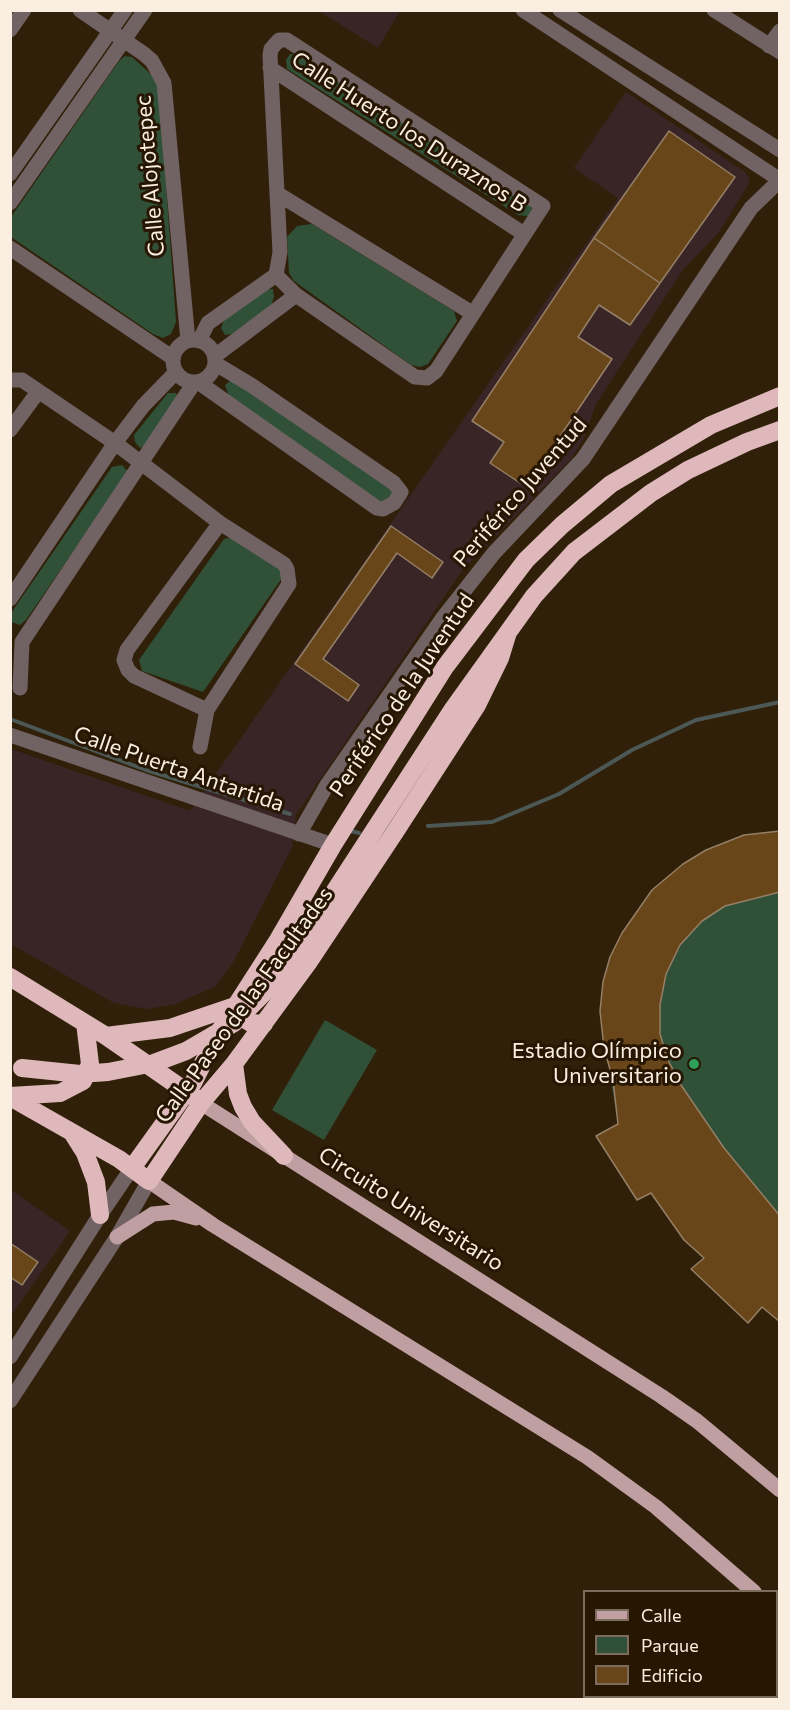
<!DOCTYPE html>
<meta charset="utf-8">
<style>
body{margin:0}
#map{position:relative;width:790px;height:1710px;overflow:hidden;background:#312009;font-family:Commissioner,sans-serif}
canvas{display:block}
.frame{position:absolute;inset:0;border:12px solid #faeee1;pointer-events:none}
.legend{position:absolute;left:583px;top:1590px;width:195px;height:108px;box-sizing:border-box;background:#271602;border:2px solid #7b6c5b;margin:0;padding:8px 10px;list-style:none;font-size:18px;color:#faeee1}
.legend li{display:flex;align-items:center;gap:12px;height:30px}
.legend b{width:30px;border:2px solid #7b6c5b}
</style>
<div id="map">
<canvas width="790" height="1710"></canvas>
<div class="frame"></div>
<ul class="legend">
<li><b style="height:8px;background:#bf9fa2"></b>Calle</li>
<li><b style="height:16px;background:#305138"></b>Parque</li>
<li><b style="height:16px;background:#694619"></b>Edificio</li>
</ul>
</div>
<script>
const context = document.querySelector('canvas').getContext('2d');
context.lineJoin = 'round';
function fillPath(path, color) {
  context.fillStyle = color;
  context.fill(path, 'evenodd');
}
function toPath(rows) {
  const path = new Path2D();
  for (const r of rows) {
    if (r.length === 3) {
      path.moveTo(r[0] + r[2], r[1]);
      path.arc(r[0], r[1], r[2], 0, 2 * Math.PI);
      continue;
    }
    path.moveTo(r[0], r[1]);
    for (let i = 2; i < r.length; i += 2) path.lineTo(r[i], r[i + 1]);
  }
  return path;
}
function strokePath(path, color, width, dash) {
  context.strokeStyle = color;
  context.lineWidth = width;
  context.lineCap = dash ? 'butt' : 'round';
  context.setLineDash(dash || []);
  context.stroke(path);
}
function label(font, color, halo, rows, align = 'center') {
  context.font = font + ' Commissioner,sans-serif';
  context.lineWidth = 6;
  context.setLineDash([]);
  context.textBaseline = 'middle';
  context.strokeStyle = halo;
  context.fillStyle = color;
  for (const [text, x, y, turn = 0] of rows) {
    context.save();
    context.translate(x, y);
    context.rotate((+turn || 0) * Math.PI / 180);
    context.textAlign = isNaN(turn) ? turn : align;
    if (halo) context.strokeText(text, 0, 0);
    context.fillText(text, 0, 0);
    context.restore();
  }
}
const commercial = toPath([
 [319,11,319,10,400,11,378,48],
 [626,92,745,172,749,178,749,184,719,232,682,271,596,404,585,436,571,459,461,572,296,815,292,847,235,959,216,986,176,1004,147,1009,114,1003,11,944,11,749,190,811,618,198,574,168],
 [11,1190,70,1231,11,1316]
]);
const green = toPath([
 [290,54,298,55,528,200,533,210,528,216,518,215,287,69,286,60],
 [125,56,132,57,154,77,159,88,176,322,171,334,163,338,153,334,11,237,11,217,119,61],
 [312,224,454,311,457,321,428,364,420,367,411,365,294,281,289,273,287,237,297,226],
 [273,289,274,297,271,306,232,334,225,335,221,328,224,320,261,290],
 [230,381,237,381,393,490,394,498,380,503,229,396,225,385],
 [168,393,176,393,178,397,147,445,140,448,135,442,134,435],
 [122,465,128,472,26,620,20,625,11,622,11,613,112,467],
 [233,537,280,570,282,578,203,692,142,671,139,660,224,539],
 [779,831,779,1322,762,1307,748,1323,691,1269,704,1258,684,1240,651,1193,637,1200,596,1136,618,1124,600,1011,603,982,610,957,622,933,652,890,683,864,706,850,744,835],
 [325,1020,377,1050,324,1140,272,1110]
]);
const stream = toPath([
 [10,719,146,770,290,814],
 [428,826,492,822,559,794,632,750,696,720,780,702],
 [351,831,359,833]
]);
const building = toPath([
 [669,131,735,177,660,283,594,238,669,131],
 [594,238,660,283,630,325,599,305,578,337,612,359,526,487,490,463,504,442,472,421,594,238],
 [391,526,443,562,432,578,397,553,323,659,359,685,348,701,295,664,391,526],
 [780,831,780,892,725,906,702,921,680,945,666,974,660,1005,660,1034,668,1060,681,1085,724,1148,780,1216,780,1322,762,1307,748,1323,691,1269,704,1258,684,1240,651,1193,637,1200,596,1136,618,1124,613,1080,604,1048,600,1011,603,982,610,957,622,933,652,890,683,864,706,850,744,835,780,831],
 [10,1243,38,1262,22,1285,10,1277,10,1243]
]);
const minor = toPath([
 [80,10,144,54,152,61,164,83,188,341],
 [523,10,777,178],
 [560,10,780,150],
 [714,10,780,52],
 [10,30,24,10],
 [769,46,780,31],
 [270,68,524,234],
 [10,174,125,10],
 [278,194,472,313],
 [10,203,145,10],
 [10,248,173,358],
 [194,361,21],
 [199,341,208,323,276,275,280,252,270,55,271,49,279,40,287,40,543,206,436,371,427,378,415,377,296,295,276,275],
 [215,356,296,295],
 [10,380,22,380,115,443,220,523,284,564,287,569,289,584,207,710,134,676,128,670,124,660,127,650,220,523],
 [198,382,377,508,383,509,394,503,401,492,394,483,251,385,216,364],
 [10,430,38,392],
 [10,599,115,443,143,406,176,372],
 [20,688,22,642,194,383],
 [10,735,333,845],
 [200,747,207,710],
 [299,834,327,785,442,619,494,553,583,459,751,208,777,183],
 [10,1357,100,1215,132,1168],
 [10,1401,117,1237,149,1181]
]);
const major = toPath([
 [201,1103,661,1396,697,1421,780,1490],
 [149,1181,213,1225,587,1457,656,1507,754,1592],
 [117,1237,153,1214,174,1212,196,1218],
 [776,1613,780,1616]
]);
const highway = toPath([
 [292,957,453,709,534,596,574,552,651,493,688,470,747,442,780,430],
 [10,977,106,1036,197,1099],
 [106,1036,170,1028,235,1006,243,1018,251,1023,264,1024],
 [234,1064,238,1094,243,1107,252,1122,284,1156],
 [10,1096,60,1093,83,1081,90,1064,85,1023],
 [10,1097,119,1159,149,1181,201,1103,234,1064,308,963,395,832,477,705,500,658,508,632],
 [73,1134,85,1153,96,1182,100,1215],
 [132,1168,193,1083,217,1035,278,940,333,845,445,667,526,560,562,525,611,484,711,425,780,396]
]);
const highwayBridge = toPath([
 [22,1068,80,1074,108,1072,154,1063,186,1051,234,1023,267,990,292,957]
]);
const markers = [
 [694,1064,6,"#2e9e5b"]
];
const streetNames = [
 ["Calle Huerto los Duraznos B",409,132,33],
 ["Calle Alojotepec",150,176,-95],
 ["Periférico Juventud",520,492,-49],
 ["Periférico de la Juventud",402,695,-56],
 ["Calle Puerta Antartida",179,769,19],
 ["Calle Paseo de las Facultades",244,1005,-54],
 ["Circuito Universitario",411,1209,32]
];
const poiNames = [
 ["Estadio Olímpico",682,1051],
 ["Universitario",682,1076]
];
fillPath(commercial, '#392526');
fillPath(green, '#305138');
strokePath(stream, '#4c5855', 4);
fillPath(building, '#694619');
strokePath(building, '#947f66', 1.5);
strokePath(minor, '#716263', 15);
strokePath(major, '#bf9fa2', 15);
strokePath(highway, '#deb8bb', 18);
strokePath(highwayBridge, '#deb8bb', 18);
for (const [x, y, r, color] of markers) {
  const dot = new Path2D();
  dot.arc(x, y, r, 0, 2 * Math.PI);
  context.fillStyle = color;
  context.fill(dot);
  strokePath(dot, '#271602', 2);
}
label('22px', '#faeee1', '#271602', streetNames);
label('22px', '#faeee1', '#271602', poiNames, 'right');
</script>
